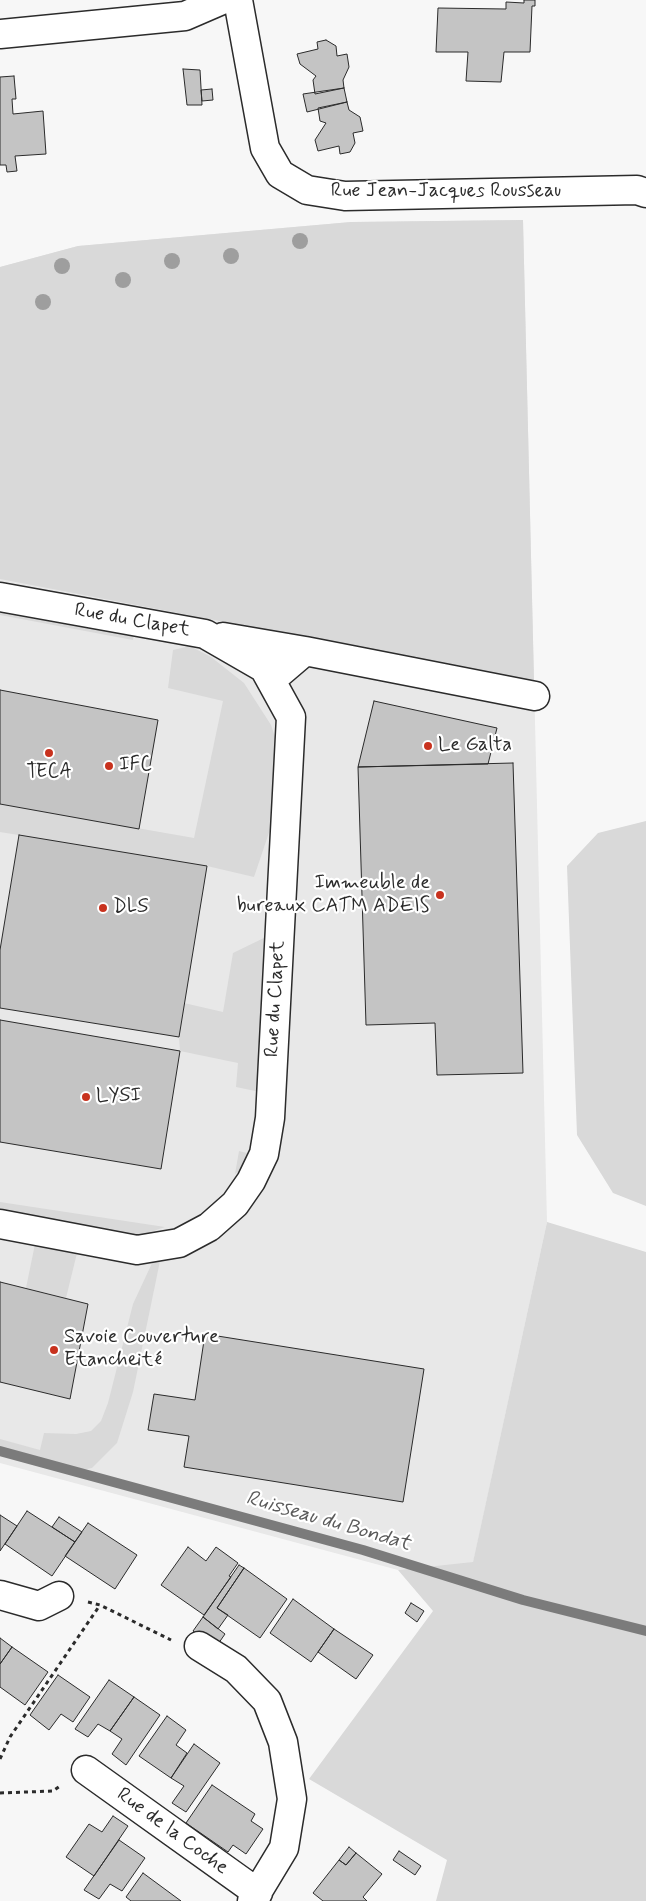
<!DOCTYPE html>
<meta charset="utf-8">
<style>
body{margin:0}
canvas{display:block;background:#f7f7f7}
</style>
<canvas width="646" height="1901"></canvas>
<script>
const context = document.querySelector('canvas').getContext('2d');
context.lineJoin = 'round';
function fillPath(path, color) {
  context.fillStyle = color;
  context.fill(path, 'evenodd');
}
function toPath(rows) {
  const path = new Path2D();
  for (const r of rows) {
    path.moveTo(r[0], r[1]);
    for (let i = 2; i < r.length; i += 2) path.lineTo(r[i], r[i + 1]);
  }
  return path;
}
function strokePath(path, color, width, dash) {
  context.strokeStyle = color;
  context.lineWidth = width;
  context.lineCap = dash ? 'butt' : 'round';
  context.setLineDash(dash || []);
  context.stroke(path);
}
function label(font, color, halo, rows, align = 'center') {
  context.font = font + ' Mynerve,sans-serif';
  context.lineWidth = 4.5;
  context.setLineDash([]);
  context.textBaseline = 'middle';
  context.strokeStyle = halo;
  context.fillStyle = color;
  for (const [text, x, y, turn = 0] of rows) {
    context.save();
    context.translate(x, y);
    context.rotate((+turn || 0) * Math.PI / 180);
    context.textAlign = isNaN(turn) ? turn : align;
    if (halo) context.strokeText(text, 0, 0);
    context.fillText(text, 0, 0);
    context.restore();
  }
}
const built = toPath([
 [523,220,547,1222,473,1563,398,1570,0,1463,0,267,78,246,351,222]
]);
const green = toPath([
 [523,220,534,681,0,579,0,267,78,246,351,222],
 [0,607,134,632,133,640,0,615],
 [190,646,211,657,244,683,271,725,277,743,280,800,254,877,207,866,0,832,0,804,194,838,223,701,168,688,173,650],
 [646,821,646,1206,613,1193,577,1135,567,866,598,833],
 [270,935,260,1092,251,1161,235,1174,239,1151,251,1154,260,1092,236,1087,238,1063,180,1051,179,1037,184,1003,223,1012,233,953],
 [0,1202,165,1227,136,1237,0,1212],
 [547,1222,646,1252,646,1901,436,1901,447,1860,309,1779,433,1611,398,1570,473,1562],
 [35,1244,77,1253,66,1298,26,1288],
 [153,1261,160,1261,133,1392,117,1443,92,1468,72,1472,0,1452,0,1439,40,1450,44,1433,76,1434,91,1431,101,1421,108,1403,133,1304]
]);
const stream = toPath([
 [0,1451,363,1550,523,1600,646,1631]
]);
const building = toPath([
 [524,0,535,0,535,6,532,6,530,52,504,52,501,82,466,81,468,52,436,52,438,8,506,9,506,2,524,3,524,0],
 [326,40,336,46,337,56,347,54,349,67,343,80,344,88,315,94,313,80,316,76,300,64,297,54,318,49,317,42,326,40],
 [183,69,200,70,202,105,187,105,183,69],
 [14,76,16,99,12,99,13,114,43,111,46,154,15,156,17,171,7,172,6,165,0,165,0,77,14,76],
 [344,88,347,102,307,112,303,94,344,88],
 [212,89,213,100,202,101,201,90,212,89],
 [347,102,349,110,360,117,363,131,353,133,355,143,350,152,340,154,339,146,318,151,315,140,326,123,320,121,318,108,347,102],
 [0,690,158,720,139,829,0,804,0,690],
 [374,701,497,728,488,764,358,767,374,701],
 [513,763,523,1073,437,1075,435,1023,366,1025,358,767,513,763],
 [19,835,207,866,179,1037,0,1008,0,950,19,835],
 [0,1020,180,1051,161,1169,0,1142,0,1020],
 [0,1282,88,1304,70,1399,0,1382,0,1282],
 [205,1334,424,1369,403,1502,184,1467,189,1436,148,1430,154,1394,195,1400,205,1334],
 [27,1511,75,1542,52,1576,5,1544,27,1511],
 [0,1515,17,1526,0,1551,0,1515],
 [59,1517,82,1532,75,1542,52,1527,59,1517],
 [88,1523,137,1555,115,1589,65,1556,88,1523],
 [188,1547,206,1561,216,1547,238,1563,229,1576,231,1577,204,1615,161,1585,188,1547],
 [239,1565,244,1568,217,1608,228,1615,218,1629,203,1617,239,1565],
 [244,1568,287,1599,260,1638,217,1608,244,1568],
 [293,1599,334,1629,311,1662,270,1633,293,1599],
 [411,1603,424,1611,417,1622,405,1613,411,1603],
 [203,1617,225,1634,216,1647,193,1631,203,1617],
 [334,1629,373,1655,356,1679,318,1652,334,1629],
 [0,1638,12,1647,0,1664,0,1638],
 [12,1647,48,1672,25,1705,0,1687,0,1664,12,1647],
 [58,1675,90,1697,73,1722,61,1714,49,1730,30,1715,58,1675],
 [109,1680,134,1697,110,1731,98,1724,88,1737,75,1729,109,1680],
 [134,1697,160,1715,126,1765,112,1754,122,1739,110,1731,134,1697],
 [167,1716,186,1730,176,1745,187,1753,171,1778,139,1756,167,1716],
 [194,1744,220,1763,186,1812,172,1803,184,1786,171,1778,194,1744],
 [212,1785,255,1814,251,1821,263,1829,246,1854,233,1845,228,1852,186,1823,212,1785],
 [113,1816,128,1826,94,1876,66,1857,89,1824,102,1832,113,1816],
 [119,1840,145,1858,122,1891,110,1884,99,1899,84,1890,119,1840],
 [349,1847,356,1853,346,1865,339,1860,349,1847],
 [399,1851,421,1866,415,1875,393,1860,399,1851],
 [356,1853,382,1874,363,1897,367,1901,323,1901,313,1893,339,1860,346,1865,356,1853],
 [143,1873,181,1901,131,1901,126,1897,143,1873]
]);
const path = toPath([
 [88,1602,100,1605,171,1640],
 [0,1759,10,1737,100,1605],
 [0,1793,53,1791,60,1786]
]);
const street = toPath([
 [0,34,185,16,222,0],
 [0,597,205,634,264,668,291,717,270,1118,264,1154,251,1181,235,1204,209,1227,179,1243,137,1250,0,1224],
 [223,637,305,651],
 [271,680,305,651,535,696],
 [0,1595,39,1606,59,1596],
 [199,1646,236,1669,267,1701,283,1742,292,1799,284,1848,252,1901],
 [86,1770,258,1893]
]);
const secondary = toPath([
 [238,0,265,148,280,174,307,190,345,196,637,190,646,193]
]);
const trees = [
 [300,241],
 [231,256],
 [172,261],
 [62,266],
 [123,280],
 [43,302]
];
const markers = [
 [428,746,5,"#c8321e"],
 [49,753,5,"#c8321e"],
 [109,766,5,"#c8321e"],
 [440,895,5,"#c8321e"],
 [103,908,5,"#c8321e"],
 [86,1097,5,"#c8321e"],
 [54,1350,5,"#c8321e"]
];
const streetNames = [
 ["Rue Jean-Jacques Rousseau",446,192],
 ["Rue du Clapet",132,621,10],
 ["Rue du Clapet",276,999,-87],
 ["Rue de la Coche",172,1832,36]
];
const poiNames = [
 ["Le Galta",438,746],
 ["IFC",119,766],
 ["TECA",49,773,"center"],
 ["Immeuble de",430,884,"right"],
 ["bureaux CATM ADEIS",430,907,"right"],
 ["DLS",113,908],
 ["LYSI",96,1097],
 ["Savoie Couverture",64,1338],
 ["Etancheité",64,1361]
];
const waterNames = [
 ["Ruisseau du Bondat",328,1522,16]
];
fillPath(built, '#e8e8e8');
fillPath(green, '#d9d9d9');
strokePath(stream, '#7b7b7b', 10);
fillPath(building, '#c4c4c4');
strokePath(building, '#2b2b2b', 1);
strokePath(street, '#2b2b2b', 31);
strokePath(secondary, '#2b2b2b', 31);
strokePath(path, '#2b2b2b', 3, [4, 4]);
strokePath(street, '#fff', 28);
strokePath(secondary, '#fff', 28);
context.fillStyle = '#9e9e9e';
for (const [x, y] of trees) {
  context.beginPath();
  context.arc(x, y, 8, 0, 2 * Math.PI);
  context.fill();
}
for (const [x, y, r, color] of markers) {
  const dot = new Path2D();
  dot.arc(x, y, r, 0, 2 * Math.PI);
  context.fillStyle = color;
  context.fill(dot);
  strokePath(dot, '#fff', 2);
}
label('20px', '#2b2b2b', '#fff', streetNames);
label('20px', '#2b2b2b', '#fff', poiNames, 'left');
label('italic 21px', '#5a5a5a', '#fff', waterNames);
</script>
